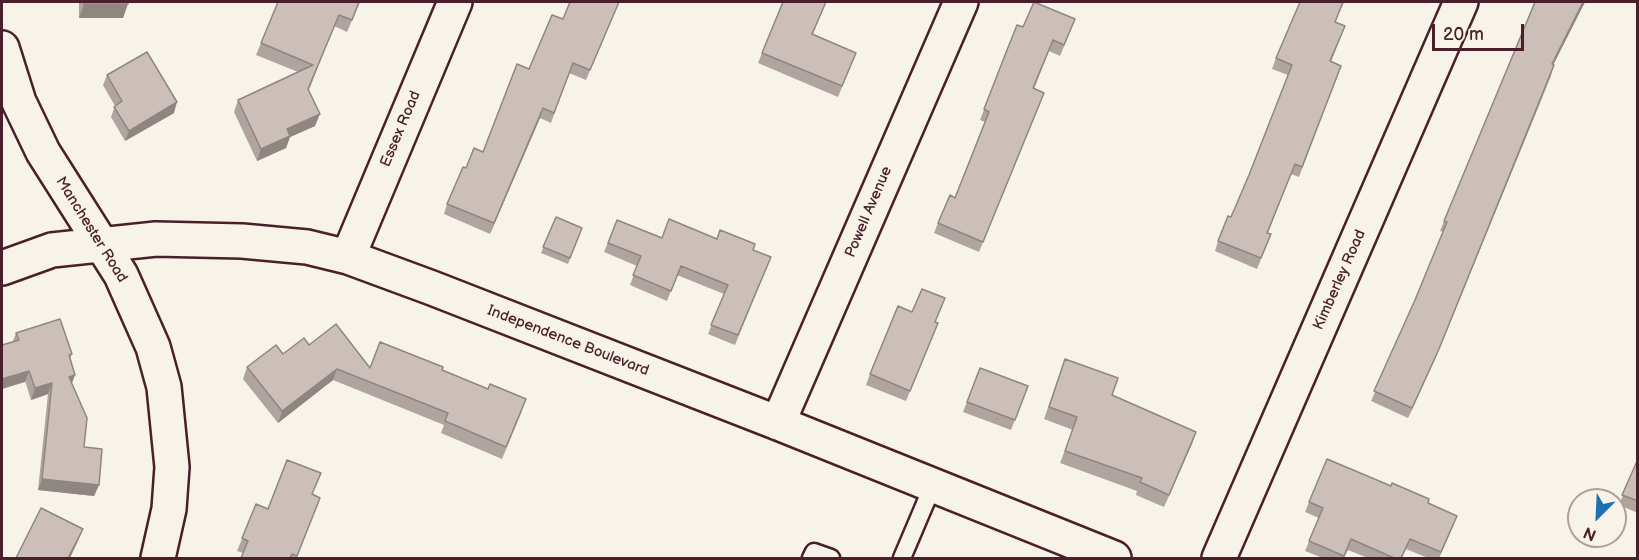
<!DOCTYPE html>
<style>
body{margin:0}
#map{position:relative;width:1639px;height:560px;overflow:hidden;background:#f7f3e8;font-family:"Balsamiq Sans",sans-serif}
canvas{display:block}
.frame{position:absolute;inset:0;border:3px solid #4a1f2b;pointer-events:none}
.north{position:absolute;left:1567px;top:488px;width:60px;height:60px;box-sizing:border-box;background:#f7f3e8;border:2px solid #b29e9c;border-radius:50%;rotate:204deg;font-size:16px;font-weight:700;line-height:24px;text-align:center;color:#4a1f2b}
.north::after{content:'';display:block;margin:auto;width:21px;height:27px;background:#1f6fb2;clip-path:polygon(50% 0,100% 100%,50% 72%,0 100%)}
.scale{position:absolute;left:1432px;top:24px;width:92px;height:27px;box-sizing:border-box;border:3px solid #4a1f2b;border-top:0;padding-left:8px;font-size:18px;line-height:21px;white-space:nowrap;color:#4a1f2b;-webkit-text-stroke:4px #f7f3e8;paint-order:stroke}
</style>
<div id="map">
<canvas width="1639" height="560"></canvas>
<div class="frame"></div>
<div class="north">N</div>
<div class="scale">20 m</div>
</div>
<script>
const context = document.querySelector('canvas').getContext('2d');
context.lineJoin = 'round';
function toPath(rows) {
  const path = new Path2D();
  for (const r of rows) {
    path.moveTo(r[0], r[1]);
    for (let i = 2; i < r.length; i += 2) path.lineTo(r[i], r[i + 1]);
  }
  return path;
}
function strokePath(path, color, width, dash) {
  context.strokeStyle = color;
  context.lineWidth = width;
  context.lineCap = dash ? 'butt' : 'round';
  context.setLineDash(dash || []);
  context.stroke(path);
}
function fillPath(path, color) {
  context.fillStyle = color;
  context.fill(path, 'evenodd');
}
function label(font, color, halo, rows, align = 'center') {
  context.font = font + ' "Balsamiq Sans",sans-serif';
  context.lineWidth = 4.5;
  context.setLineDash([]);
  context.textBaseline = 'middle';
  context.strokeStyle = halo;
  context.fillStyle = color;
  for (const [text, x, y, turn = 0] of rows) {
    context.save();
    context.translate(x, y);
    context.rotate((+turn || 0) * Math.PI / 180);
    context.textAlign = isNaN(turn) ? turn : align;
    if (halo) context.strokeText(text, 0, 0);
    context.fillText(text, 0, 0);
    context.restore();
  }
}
const service = toPath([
 [811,558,814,552,831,558],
 [902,558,933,485]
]);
const minor = toPath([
 [2,48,19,102,43,152,121,275,153,347,164,387,172,467,169,509,158,558],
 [348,257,455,2],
 [2,268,52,250,156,239,242,241,307,247,348,257,432,288,778,423,1114,558],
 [778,423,961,2],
 [1219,558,1461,2]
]);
const wall = toPath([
 [79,2,128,2,123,18,79,18],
 [360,2,347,32,334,26,309,90,315,126,290,137,286,148,257,161,234,112,238,100,298,72,256,55,261,43],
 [619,2,586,80,569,73,551,123,540,118,490,234,444,214,447,204,466,168,483,152,529,69,563,19],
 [826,2,813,34,856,53,838,97,758,63,762,53],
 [1344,2,1335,22,1345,26,1331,62,1341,66,1299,177,1291,174,1268,233,1271,234,1257,269,1215,251,1218,241,1231,217,1249,175,1288,75,1272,69,1276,58],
 [1535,2,1585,2,1553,65,1551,76,1435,359,1408,418,1371,401,1415,300,1443,232,1440,231,1444,221],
 [1023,27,1071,29,1060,56,1049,51,1034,89,1040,103,979,252,934,233,938,223,955,198,985,122,980,120,1007,50],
 [107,75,174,113,125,141,111,117,115,106,103,85],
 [556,217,582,228,568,264,541,253],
 [617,220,662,238,717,239,753,250,767,267,735,345,708,334,724,294,677,275,667,301,630,285,637,266,604,252],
 [935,322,934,333,906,401,866,385,870,374],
 [16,333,72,354,70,359,72,385,84,447,99,485,94,496,38,490,48,394,31,400,13,341],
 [309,345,370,368,442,370,522,411,502,459,441,433,444,425,333,380,278,423,243,379,247,367],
 [1065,359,1112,395,1196,432,1164,507,1136,495,1137,491,1060,463,1073,430,1044,419],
 [980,368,1028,386,1011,430,963,412],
 [1638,459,1638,513,1619,505],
 [312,495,297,558,241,558,243,553,237,551,256,504,268,509],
 [1309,502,1428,503,1453,526,1439,558,1428,558,1406,549,1402,558,1368,558,1348,550,1344,558,1323,558,1305,551,1319,518,1305,512]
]);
const shadedWall = toPath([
 [1583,2,1585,2,1548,75,1552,64],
 [84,4,128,4,123,18,79,18],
 [1551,76,1435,359,1408,418,1412,408],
 [177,102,174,113,125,141,129,131],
 [543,108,540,118,490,234,494,223],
 [320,114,315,126,290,137,286,148,257,161,261,149,287,129],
 [337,369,333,380,278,423,282,411],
 [29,371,25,382,2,389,2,379],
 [75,375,71,386,69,377],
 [52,383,48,394,31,400,35,388],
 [1196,432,1192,444,1164,507,1169,495],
 [42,479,99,485,94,496,38,490],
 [1457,516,1453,526,1439,558,1441,552],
 [83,529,78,541,70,558,68,558]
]);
const building = toPath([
 [84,2,128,2,128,4,84,4,84,2],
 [278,2,359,2,352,20,339,15,308,89,320,114,287,129,290,136,261,149,238,100,313,65,261,43,278,2],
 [570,2,619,2,590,70,573,63,554,113,543,108,494,223,447,204,463,167,466,168,474,148,483,152,517,64,529,69,552,15,563,19,570,2],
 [783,2,826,2,812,34,856,53,842,86,762,53,783,2],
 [1034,2,1075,19,1064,45,1053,40,1033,88,1044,93,983,242,938,223,950,195,955,198,989,112,984,109,1007,50,1017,25,1023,27,1034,2],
 [1300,2,1343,2,1335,22,1345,26,1330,61,1341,66,1302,167,1295,164,1267,233,1271,234,1261,258,1218,241,1228,216,1231,217,1249,175,1292,65,1276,58,1300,2],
 [1535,2,1583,2,1552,64,1554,65,1439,349,1412,408,1374,391,1415,300,1447,222,1444,221,1535,2],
 [147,52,177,102,129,131,114,107,122,101,107,75,147,52],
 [556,217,582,228,570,258,543,247,556,217],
 [669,219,717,239,720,230,755,244,753,250,771,257,738,335,711,325,728,285,681,266,671,291,633,275,641,256,608,243,617,220,662,238,669,219],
 [922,289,945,298,935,322,938,323,910,391,870,374,898,306,912,312,922,289],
 [60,319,72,354,69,355,75,375,69,377,87,418,84,447,102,449,99,485,42,479,52,383,35,388,29,371,2,379,2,345,19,340,16,333,60,319],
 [336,324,370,368,380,342,443,367,442,370,488,389,490,384,526,399,506,447,445,421,448,413,337,369,282,411,247,367,276,345,283,354,304,338,309,345,336,324],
 [1065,359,1118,378,1112,395,1196,432,1169,495,1140,482,1142,478,1065,451,1077,417,1049,407,1065,359],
 [980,368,1028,386,1015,420,967,402,980,368],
 [1327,459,1391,486,1392,483,1429,499,1428,503,1457,516,1441,552,1410,539,1401,558,1394,558,1351,539,1344,556,1309,541,1323,508,1309,502,1327,459],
 [1638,459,1638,501,1622,495,1638,459],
 [287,460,321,473,312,494,320,498,297,556,292,554,290,558,241,558,248,541,242,538,256,504,268,509,287,460],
 [41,508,83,529,68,558,16,558,41,508]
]);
const streetNames = [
 ["Essex Road",401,129,-67],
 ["Powell Avenue",869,212,-67],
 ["Manchester Road",91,230,58],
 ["Kimberley Road",1340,280,-66],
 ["Independence Boulevard",568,341,21]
];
strokePath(service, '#4a1f2b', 21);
strokePath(minor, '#4a1f2b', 38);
strokePath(service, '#f7f3e8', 16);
strokePath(minor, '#f7f3e8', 33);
fillPath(wall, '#afa49f');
fillPath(shadedWall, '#8f8682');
fillPath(building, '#ccbfb9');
strokePath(building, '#8f8682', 1.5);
label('15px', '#4a1f2b', '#f7f3e8', streetNames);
</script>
